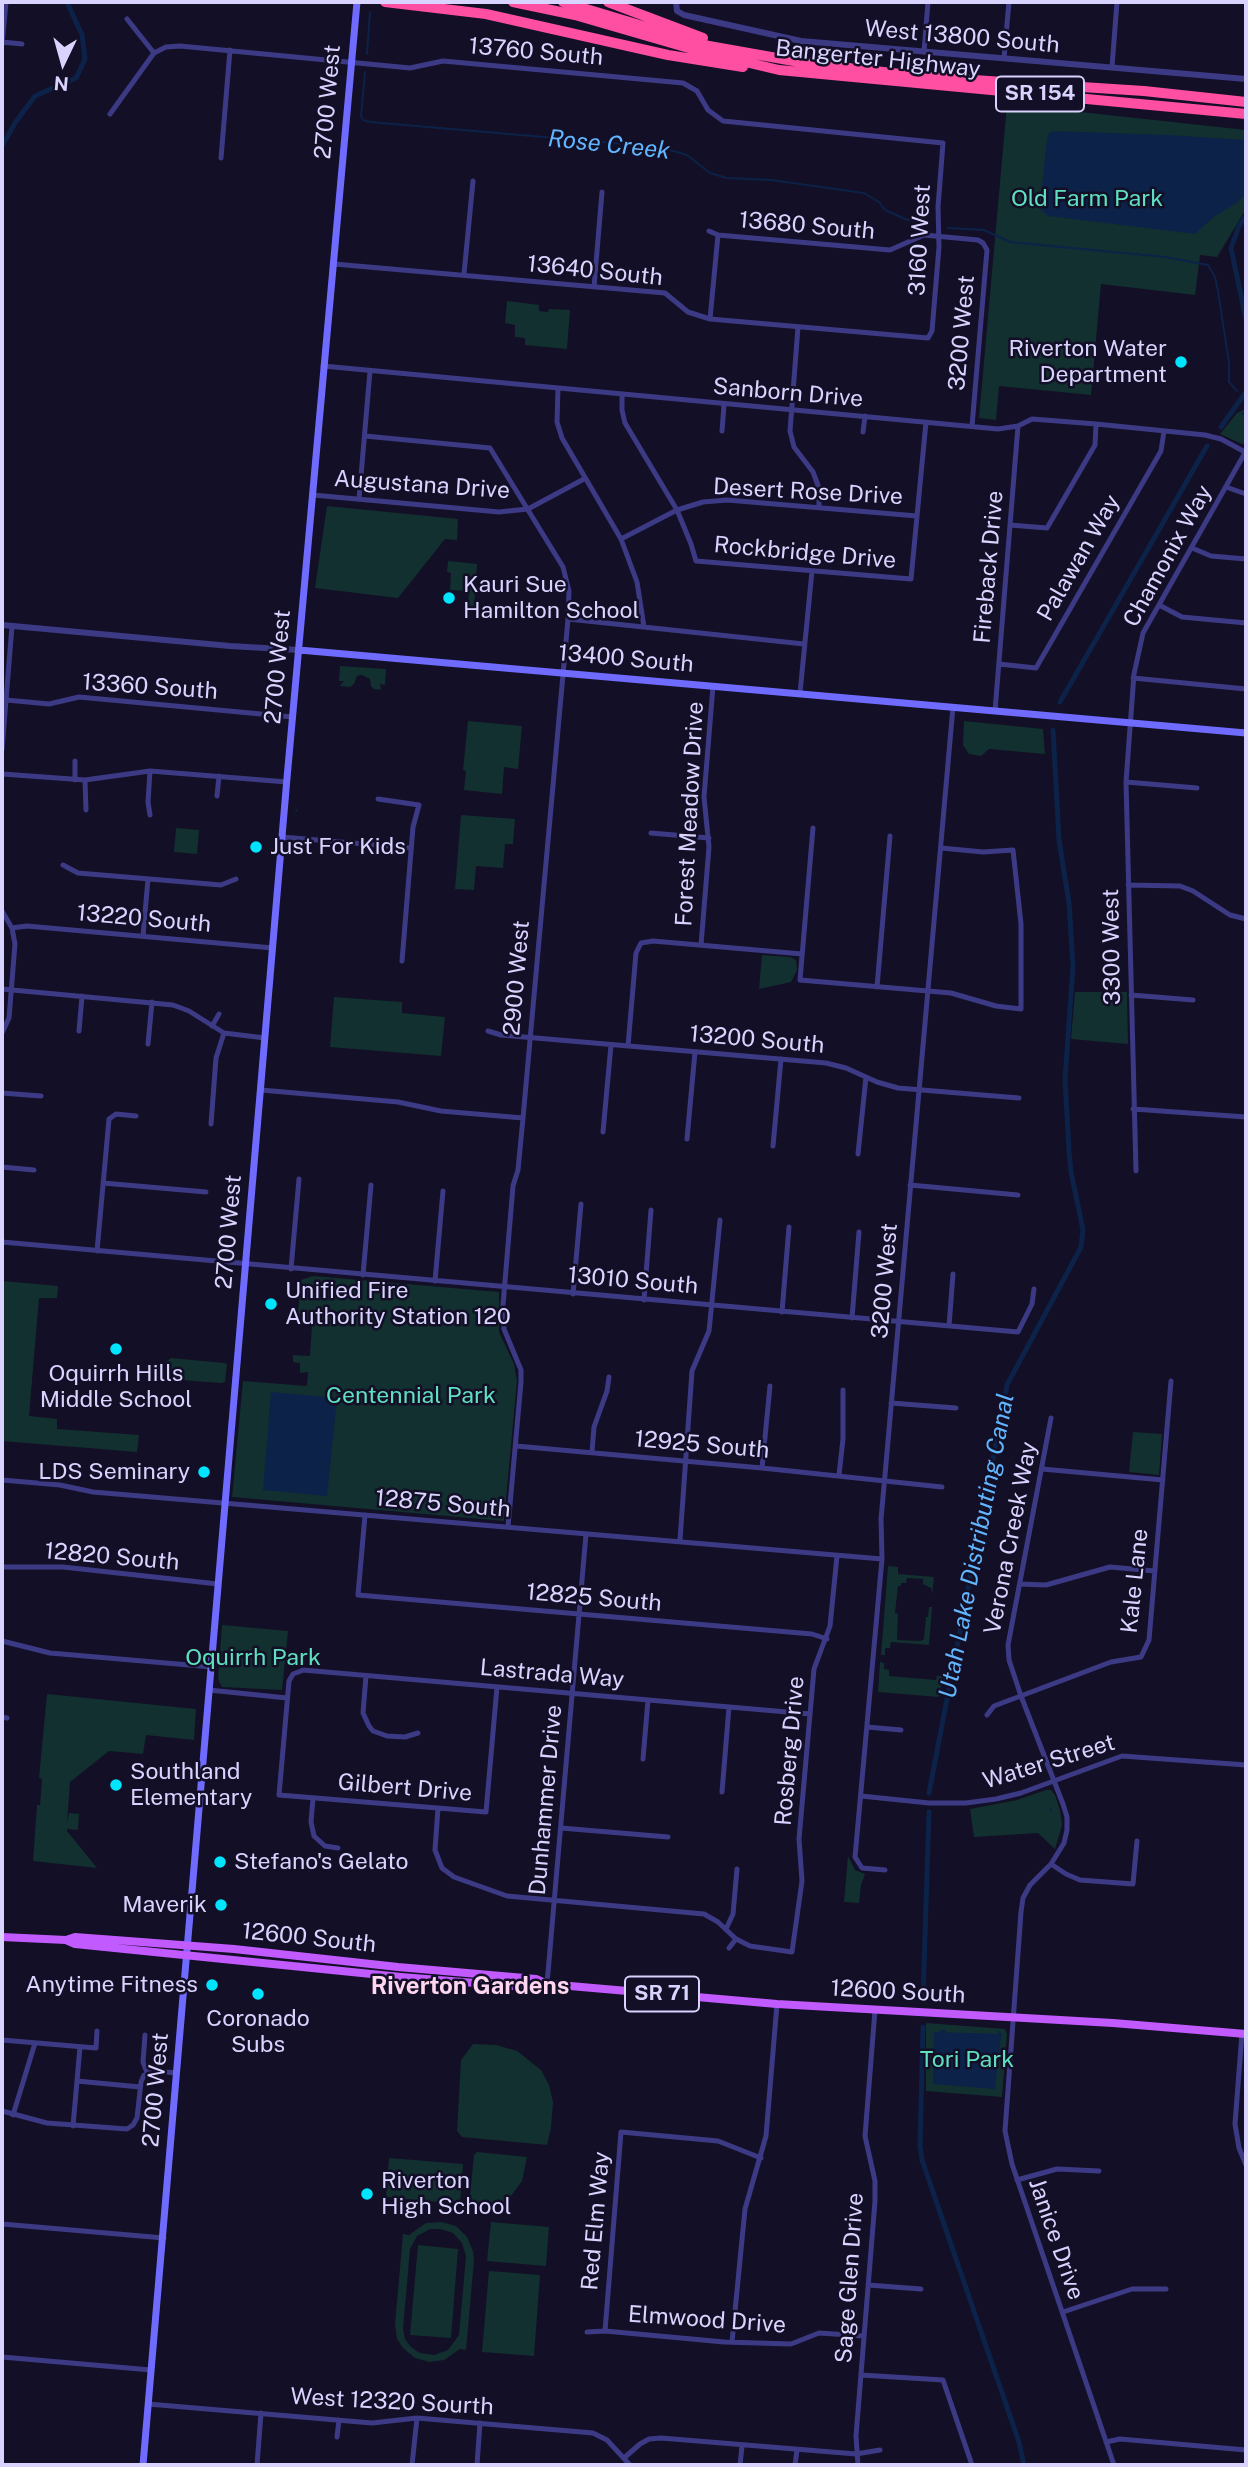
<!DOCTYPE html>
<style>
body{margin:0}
#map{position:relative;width:1248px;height:2467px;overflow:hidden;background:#130f26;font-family:"Public Sans",sans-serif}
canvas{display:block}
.frame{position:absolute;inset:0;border:4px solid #d9d4ff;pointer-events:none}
.north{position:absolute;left:28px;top:28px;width:70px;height:70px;-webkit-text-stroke:5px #130f26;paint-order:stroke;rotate:185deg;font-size:19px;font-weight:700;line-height:28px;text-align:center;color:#d9d4ff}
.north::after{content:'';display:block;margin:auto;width:24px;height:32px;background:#d9d4ff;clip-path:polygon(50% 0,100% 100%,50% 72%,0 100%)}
</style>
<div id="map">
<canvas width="1248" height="2467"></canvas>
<div class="frame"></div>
<div class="north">N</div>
</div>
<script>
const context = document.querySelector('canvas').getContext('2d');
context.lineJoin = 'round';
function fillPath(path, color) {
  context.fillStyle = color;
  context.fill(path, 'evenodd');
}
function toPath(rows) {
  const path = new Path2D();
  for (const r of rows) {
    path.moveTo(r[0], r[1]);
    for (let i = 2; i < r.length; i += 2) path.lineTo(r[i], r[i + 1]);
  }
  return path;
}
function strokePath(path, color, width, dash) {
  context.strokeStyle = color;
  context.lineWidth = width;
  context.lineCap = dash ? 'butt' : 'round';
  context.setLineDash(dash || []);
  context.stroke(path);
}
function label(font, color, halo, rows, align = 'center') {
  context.font = font + ' "Public Sans",sans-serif';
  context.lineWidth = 5;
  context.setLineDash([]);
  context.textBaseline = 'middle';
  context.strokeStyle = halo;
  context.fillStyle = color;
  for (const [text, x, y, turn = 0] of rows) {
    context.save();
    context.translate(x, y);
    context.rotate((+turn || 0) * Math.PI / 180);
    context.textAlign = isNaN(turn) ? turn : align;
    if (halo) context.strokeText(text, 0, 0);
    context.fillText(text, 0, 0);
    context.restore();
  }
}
const green = toPath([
 [1007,104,1246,130,1246,209,1217,257,1200,255,1195,295,1101,284,1091,395,999,386,996,420,979,418],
 [507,301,539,305,539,311,548,312,549,309,570,310,567,349,525,345,525,338,515,337,515,325,505,323],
 [1246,406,1246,443,1242,444,1220,434,1237,413,1246,409],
 [327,506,458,519,457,540,445,539,398,598,315,588],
 [448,561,477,564,474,607,468,606,469,591,450,590,451,573,447,572],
 [340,666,386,669,385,685,380,684,381,690,374,689,371,686,370,679,362,675,357,676,354,684,350,687,340,686,344,681,339,681],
 [468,721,522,726,518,769,504,767,502,794,464,790,466,771,463,770],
 [964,721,1043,729,1045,754,989,749,981,756,969,754,963,745],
 [461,815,515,819,513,844,505,844,503,868,476,866,474,890,455,889],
 [176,828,199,830,197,854,174,852],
 [762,955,790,957,796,960,797,970,791,982,759,989],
 [1075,992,1127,992,1128,1044,1071,1039],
 [334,997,402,1002,402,1013,445,1017,441,1056,330,1047],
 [313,1276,499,1292,499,1332,514,1364,517,1381,504,1521,232,1497,243,1381,307,1386,308,1372,300,1373,300,1363,293,1362,293,1355,310,1356,312,1325,297,1323,301,1280],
 [2,1281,58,1286,57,1298,39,1298,29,1416,57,1419,57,1429,139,1435,137,1452,2,1441],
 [171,1358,224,1363,227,1364,225,1382,221,1383,168,1379,163,1373,166,1368,164,1363],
 [1133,1432,1162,1434,1159,1475,1129,1472],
 [888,1566,898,1567,898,1574,934,1577,932,1594,931,1588,923,1584,923,1579,907,1578,906,1583,901,1583,901,1586,898,1586,895,1613,898,1614,897,1640,921,1641,924,1639,926,1617,928,1617,929,1607,932,1607,929,1645,891,1642,890,1648,885,1648,885,1655,881,1655],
 [222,1625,288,1631,282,1690,222,1687,218,1679],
 [880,1662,884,1663,884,1669,889,1670,889,1676,936,1680,937,1676,943,1676,939,1697,878,1692],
 [47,1694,196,1709,194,1740,146,1735,143,1754,109,1751,70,1782,67,1823,69,1813,79,1814,78,1830,67,1829,67,1831,97,1868,33,1861,37,1805,40,1805,42,1779,39,1778],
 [1046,1790,1051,1790,1055,1795,1060,1810,1062,1825,1055,1849,1038,1833,974,1837,970,1809,1017,1800],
 [848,1856,855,1870,865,1874,861,1885,859,1903,844,1902],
 [926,2023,1005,2029,1007,2034,1002,2097,926,2091],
 [473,2044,496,2045,517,2051,541,2070,549,2085,553,2102,551,2128,547,2145,462,2137,457,2131,461,2060],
 [477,2152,527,2157,522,2181,508,2200,493,2206,469,2205,474,2155],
 [389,2158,463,2164,460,2204,386,2197],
 [441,2222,456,2226,467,2237,473,2251,474,2261,466,2350,460,2349,444,2360,429,2362,415,2358,403,2348,397,2339,395,2324,403,2234,409,2235,426,2223],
 [430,2229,440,2229,453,2233,462,2243,466,2256,459,2335,448,2350,434,2355,420,2353,411,2347,405,2339,403,2329,410,2249,417,2236],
 [491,2222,549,2227,546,2266,487,2261],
 [418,2245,458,2249,451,2338,410,2335],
 [489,2271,540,2275,534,2356,482,2352]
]);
const water = toPath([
 [1054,131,1168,135,1246,140,1246,193,1237,203,1215,216,1195,234,1048,216,1042,211,1040,205,1047,139,1049,133],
 [271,1392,337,1398,327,1496,263,1490],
 [934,2032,1001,2034,995,2089,933,2084]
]);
const stream = toPath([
 [367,54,370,12],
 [365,72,361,116,363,120,370,122,660,147,687,155,710,173,727,178,771,180,864,193,879,202,885,210,905,219,929,224],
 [948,228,984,230,1010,242,1165,257,1208,265,1215,277,1218,291,1229,363,1229,382,1237,391],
 [1242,414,1244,413],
 [296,811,297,810],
 [1051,1809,1051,1810],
 [941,2031,945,2031],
 [999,2032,1001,2035]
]);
const canal = toPath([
 [2,146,15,123,35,96,76,78,85,59,82,35,67,2],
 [1246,216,1239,226,1231,248,1246,320],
 [1221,427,1246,392],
 [1060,702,1207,446],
 [929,1793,1007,1385,1081,1247,1083,1230,1071,1172,1069,1151,1065,1079,1073,966,1069,903,1059,840,1053,730],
 [923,1999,929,1812],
 [923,2027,920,2145,922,2160,1019,2442,1024,2465]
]);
const minor = toPath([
 [127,19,154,53],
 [2,42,22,44],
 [2,45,6,2],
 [924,52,928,2],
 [1004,58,1009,2],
 [1112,67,1117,2],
 [110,114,154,53,166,47,180,46,410,68,443,61,683,83,697,91,708,110,723,121,943,143,938,207,939,247,932,331,928,338,710,319,688,312,665,293,334,264],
 [221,158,230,50],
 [709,231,718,235,890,250,924,235,978,240,983,243,987,250,972,426],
 [464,274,473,181],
 [594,287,602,192],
 [710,319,718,235],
 [798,327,790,431,794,447,813,472,819,488,819,507],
 [323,366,998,429,1018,426,1032,419,1096,424,1205,435,1221,439,1245,452],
 [558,388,557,422,562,438,621,539,637,582,644,627],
 [622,395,622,410,625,423,677,510,691,544,696,561,911,579,926,422],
 [722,431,724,405],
 [863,432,865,416],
 [365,436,490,448,563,567,569,591,568,619,523,1118,518,1170,513,1186,503,1305,504,1329,521,1370,521,1382,508,1527],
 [1226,487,1246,494],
 [313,495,499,512,528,509,584,479],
 [359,499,370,371],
 [1010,525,1047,528,1095,445,1096,424],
 [621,539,677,510,703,502,727,500,917,516],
 [1192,548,1211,556,1246,559],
 [1159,605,1182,617,1246,623],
 [568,619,804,644],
 [999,664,1036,668,1161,451,1164,431],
 [1133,678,1246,689],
 [800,693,812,571],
 [6,700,49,704,79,697,293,717],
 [995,711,1018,426],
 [2,750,12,626],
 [150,771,148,802,150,815],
 [2,774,85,780,150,771,287,782],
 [75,780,75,761],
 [85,780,86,810],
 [1126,782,1197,788],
 [217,796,219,776],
 [378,799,419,805,413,827,402,961],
 [813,828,800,980,951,993,996,1006,1021,1009,1021,924,1013,850,983,852,941,848],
 [651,833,709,838],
 [282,837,411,848],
 [63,865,78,873,221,885,236,879],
 [1128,885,1180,886,1193,891,1230,915,1246,919],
 [2,911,12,928,15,944,9,1018,2,1033],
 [12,928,27,926,273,948],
 [143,936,148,879],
 [701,945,709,847,704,797,713,686],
 [877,987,890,836],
 [2,989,173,1005,189,1011,224,1033,265,1038],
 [1131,995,1193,1000],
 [212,1026,219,1014],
 [79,1031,82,996],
 [488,1031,501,1035,826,1063,846,1068,877,1082,898,1088,1019,1098],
 [148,1044,152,1002],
 [628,1046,636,953,641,943,653,941,802,954],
 [261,1090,398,1102,441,1111,523,1118],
 [2,1093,41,1096],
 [1133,1109,1246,1117],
 [211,1124,216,1058,224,1033],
 [603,1132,611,1045],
 [687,1139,695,1052],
 [773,1146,781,1059],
 [858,1154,866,1077],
 [2,1167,34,1170],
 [1136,1171,1126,782,1134,674,1143,633,1246,451],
 [103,1183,206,1192],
 [910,1185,1018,1195],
 [2,1242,1018,1332,1032,1304,1034,1289],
 [97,1251,109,1119,116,1114,136,1116],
 [291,1269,299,1179],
 [363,1275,371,1185],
 [435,1281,443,1191],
 [573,1294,581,1204],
 [644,1300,651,1210],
 [782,1312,789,1227],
 [852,1318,859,1232],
 [949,1326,953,1274],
 [891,1403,956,1408],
 [1051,1418,1008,1645,1009,1660,1021,1696,1063,1804,1067,1817,1067,1830,1064,1843,1051,1864,1030,1885,1023,1898,1021,1912,1005,2131,1012,2164,1114,2465],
 [516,1446,762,1468,942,1487],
 [592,1452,594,1427,607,1391,609,1377],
 [762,1468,770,1386],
 [1042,1469,1163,1480],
 [839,1475,843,1439,843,1390],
 [2,1480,60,1485,93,1492,882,1559],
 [365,1515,358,1595,812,1634,827,1639],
 [680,1540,692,1371,709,1331,720,1220],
 [2,1567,63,1567,218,1584],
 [1020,1584,1046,1585,1110,1567,1155,1571],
 [2,1641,50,1653,212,1667],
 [366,1676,363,1713,369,1726,373,1731,387,1736,405,1737,418,1733],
 [497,1687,486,1812,279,1795,289,1681,293,1674,301,1671,303,1670,810,1714],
 [209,1690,287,1698],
 [987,1715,994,1706,1111,1662,1141,1657,1149,1640,1171,1381],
 [2,1717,7,1718],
 [867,1727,901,1730],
 [643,1759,648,1700],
 [722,1792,729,1707],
 [861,1796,929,1803,966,1803,996,1799,1021,1793,1122,1756,1246,1765],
 [313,1798,311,1822,314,1836,325,1846,338,1848],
 [438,1808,435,1850,442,1868,454,1877,507,1896,704,1914,718,1922,736,1939,750,1946,792,1952,802,1881,799,1839,814,1669,830,1626,837,1556],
 [561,1828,668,1837],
 [1051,1864,1066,1874,1080,1880,1133,1884,1137,1841],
 [885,1870,862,1868,855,1857,882,1559,881,1519,885,1475,953,707],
 [726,1929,733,1914,737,1869],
 [729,1948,736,1939],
 [547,1984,586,1534],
 [1242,2033,1235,2124,1239,2148,1246,2165],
 [145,2035,143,2062,147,2073],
 [2,2040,96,2048,97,2031],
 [77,2081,140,2087],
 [2,2111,47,2123,127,2129,133,2125,137,2118,141,2082,144,2075,155,2071,177,2073],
 [13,2115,35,2043],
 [73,2126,80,2047],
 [1017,2180,1057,2169,1099,2171],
 [2,2224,164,2238],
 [868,2285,921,2289],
 [1063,2312,1132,2289,1166,2289],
 [605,2331,621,2132,718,2141,761,2158],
 [587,2332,605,2331,724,2342,791,2344,819,2333,864,2336],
 [732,2342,745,2209,766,2136,777,2004],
 [2,2357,151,2370],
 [861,2375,943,2380,972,2465],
 [148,2404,372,2423,417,2418,593,2433,607,2440,630,2465],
 [337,2437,339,2420],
 [1106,2442,1120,2439,1246,2450],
 [624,2458,640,2444,649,2439,661,2438,856,2454,880,2450],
 [257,2465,261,2413],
 [412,2465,417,2418],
 [477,2465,480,2423],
 [740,2465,742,2446],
 [795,2465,797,2450],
 [858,2465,856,2436,875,2201,875,2181,865,2136,875,2010]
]);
const tertiary = toPath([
 [676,2,677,11,684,15,801,41,1246,79],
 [2,625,230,646,299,650]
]);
const secondary = toPath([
 [299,650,1246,733],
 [143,2465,287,778,357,2]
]);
const primary = toPath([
 [2,1937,66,1940,75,1944,401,1977,537,1988,547,1984],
 [66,1940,75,1937,234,1949,398,1967,536,1979,547,1984,777,2004,1113,2023,1246,2034]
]);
const motorway = toPath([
 [385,2,486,14,668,55,743,67],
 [513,2,575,15,699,51,779,70,1246,114],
 [563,2,709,46,805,63,927,77,1144,91,1246,102],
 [608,2,703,38]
]);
const markers = [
 [1181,362,7,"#00e5ff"],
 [449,598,7,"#00e5ff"],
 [256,847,7,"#00e5ff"],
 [271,1304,7,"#00e5ff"],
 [116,1349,7,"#00e5ff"],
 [204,1472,7,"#00e5ff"],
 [116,1785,7,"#00e5ff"],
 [220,1862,7,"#00e5ff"],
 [221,1905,7,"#00e5ff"],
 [212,1985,7,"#00e5ff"],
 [258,1994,7,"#00e5ff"],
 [367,2194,7,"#00e5ff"]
];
const shields = [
 [1040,94,88],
 [662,1994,74]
];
const shieldNames = [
 ["SR 154",1040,94],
 ["SR 71",662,1994]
];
const streetNames = [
 ["West 13800 South",962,37,5],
 ["13760 South",536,52,5],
 ["Bangerter Highway",878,59,6],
 ["2700 West",328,102,-85],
 ["13680 South",807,226,5],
 ["3160 West",920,240,-87],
 ["13640 South",595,271,6],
 ["3200 West",962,333,-85],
 ["Sanborn Drive",788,393,5],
 ["Augustana Drive",422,485,4],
 ["Desert Rose Drive",808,492,3],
 ["Rockbridge Drive",805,553,5],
 ["Chamonix Way",1168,556,-61],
 ["Palawan Way",1079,558,-60],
 ["Fireback Drive",989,567,-85],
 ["13400 South",626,659,5],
 ["2700 West",278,667,-85],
 ["13360 South",150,687,4],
 ["Forest Meadow Drive",690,814,-87],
 ["13220 South",144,919,5],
 ["3300 West",1112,947,-91],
 ["2900 West",517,978,-85],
 ["13200 South",757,1040,5],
 ["2700 West",229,1232,-85],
 ["13010 South",633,1281,5],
 ["3200 West",885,1281,-85],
 ["12925 South",702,1445,5],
 ["12875 South",443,1504,5],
 ["Verona Creek Way",1011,1538,-79],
 ["12820 South",112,1557,5],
 ["Kale Lane",1135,1581,-84],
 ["12825 South",594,1598,5],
 ["Lastrada Way",552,1674,5],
 ["Rosberg Drive",790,1751,-85],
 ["Water Street",1049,1762,-17],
 ["Gilbert Drive",405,1788,5],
 ["Dunhammer Drive",546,1800,-85],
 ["12600 South",309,1938,6],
 ["12600 South",898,1992,3],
 ["2700 West",156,2090,-85],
 ["Red Elm Way",596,2221,-85],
 ["Janice Drive",1056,2239,71],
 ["Sage Glen Drive",850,2278,-86],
 ["Elmwood Drive",707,2320,4],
 ["West 12320 Sourth",392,2402,3]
];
const parkNames = [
 ["Old Farm Park",1087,199],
 ["Centennial Park",411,1396],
 ["Oquirrh Park",253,1658],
 ["Tori Park",967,2060]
];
const poiNames = [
 ["Riverton Water",1167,349,"right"],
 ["Department",1167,375,"right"],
 ["Kauri Sue",463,585],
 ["Hamilton School",463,611],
 ["Just For Kids",270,847],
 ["Unified Fire",285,1291],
 ["Authority Station 120",285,1317],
 ["Oquirrh Hills",116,1374,"center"],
 ["Middle School",116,1400,"center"],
 ["LDS Seminary",190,1472,"right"],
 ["Southland",130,1772],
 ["Elementary",130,1798],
 ["Stefano's Gelato",234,1862],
 ["Maverik",207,1905,"right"],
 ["Anytime Fitness",198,1985,"right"],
 ["Coronado",258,2019,"center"],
 ["Subs",258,2045,"center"],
 ["Riverton",381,2181],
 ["High School",381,2207]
];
const waterNames = [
 ["Rose Creek",609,145,6],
 ["Utah Lake Distributing Canal",977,1546,-79]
];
const neighbourhoodNames = [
 ["Riverton Gardens",470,1987]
];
fillPath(green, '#12302f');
fillPath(water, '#0c2248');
strokePath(stream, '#0c2248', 2);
strokePath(canal, '#0c2248', 5);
strokePath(minor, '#3d3a85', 5);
strokePath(tertiary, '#3d3a85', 6);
strokePath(secondary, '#6f6bff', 7);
strokePath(primary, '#c25bff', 8);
strokePath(motorway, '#ff4fa3', 10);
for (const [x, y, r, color] of markers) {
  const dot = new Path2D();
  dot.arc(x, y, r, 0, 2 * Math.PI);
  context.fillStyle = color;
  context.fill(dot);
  strokePath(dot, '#130f26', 2.5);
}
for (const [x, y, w] of shields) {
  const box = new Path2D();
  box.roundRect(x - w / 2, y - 17.5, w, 35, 5);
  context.fillStyle = '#130f26';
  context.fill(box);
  strokePath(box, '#d9d4ff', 2);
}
label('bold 21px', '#d9d4ff', null, shieldNames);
label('23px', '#d9d4ff', '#130f26', streetNames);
label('23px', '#5fe0c0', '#130f26', parkNames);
label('23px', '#d9d4ff', '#130f26', poiNames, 'left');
label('italic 24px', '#62b6ff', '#130f26', waterNames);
label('bold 24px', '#ffd6f0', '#130f26', neighbourhoodNames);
</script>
